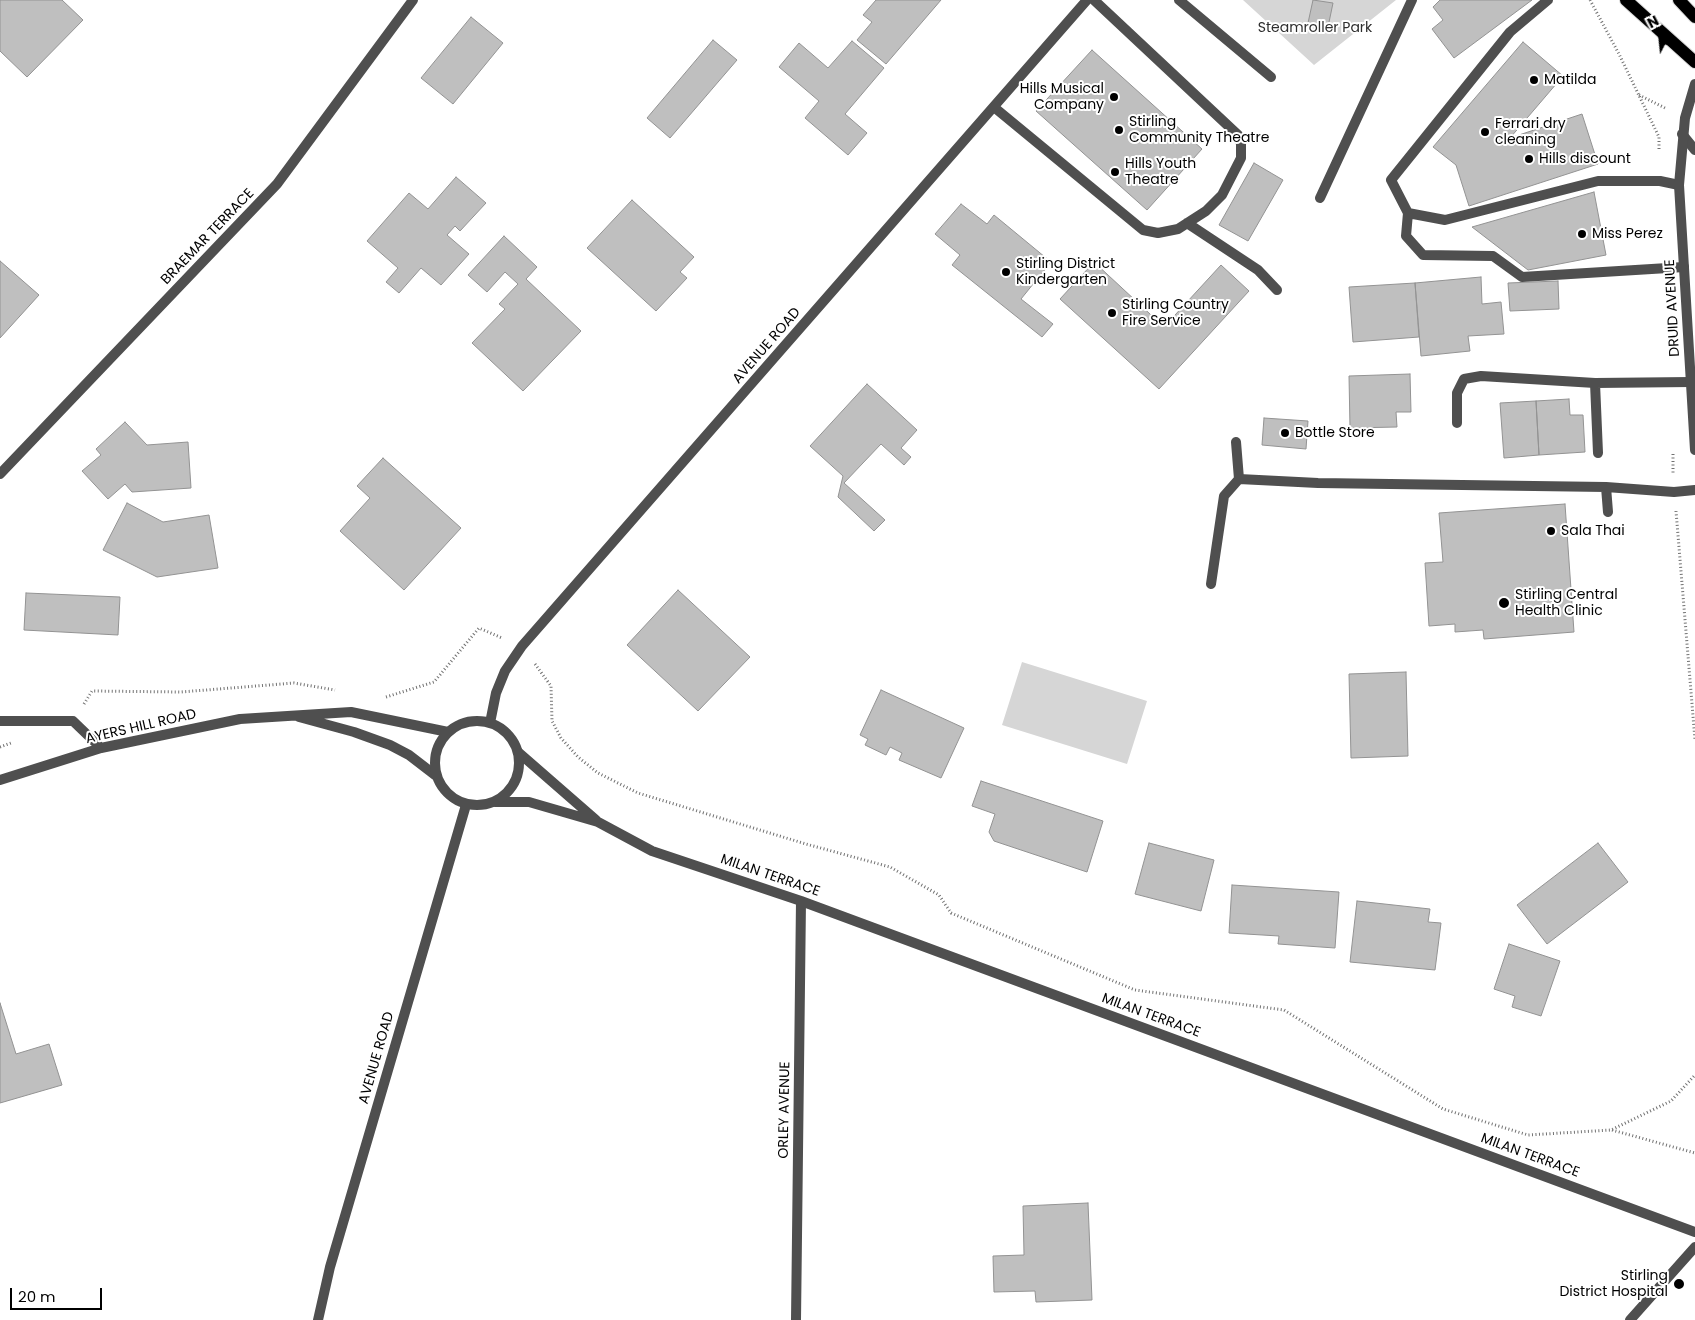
<!DOCTYPE html>
<style>
body{margin:0}
#map{position:relative;width:1695px;height:1320px;overflow:hidden;background:#fff;font-family:Poppins,sans-serif}
canvas{display:block}
.north{position:absolute;left:1635px;top:10px;width:50px;height:50px;-webkit-text-stroke:4px #fff;paint-order:stroke;rotate:332deg;font-size:14px;font-weight:700;line-height:20px;text-align:center;color:#000}
.north::after{content:'';display:block;margin:auto;width:18px;height:22px;background:#000;clip-path:polygon(50% 0,100% 100%,50% 72%,0 100%)}
.scale{position:absolute;left:10px;top:1288px;width:92px;height:22px;box-sizing:border-box;border:2px solid #000;border-top:0;padding-left:6px;font-size:15px;line-height:18px;white-space:nowrap;color:#000;-webkit-text-stroke:4px #fff;paint-order:stroke}
</style>
<div id="map">
<canvas width="1695" height="1320"></canvas>
<div class="north">N</div>
<div class="scale">20 m</div>
</div>
<script>
const context = document.querySelector('canvas').getContext('2d');
context.lineJoin = 'round';
function fillPath(path, color) {
  context.fillStyle = color;
  context.fill(path, 'evenodd');
}
function toPath(rows) {
  const path = new Path2D();
  for (const r of rows) {
    if (r.length === 3) {
      path.moveTo(r[0] + r[2], r[1]);
      path.arc(r[0], r[1], r[2], 0, 2 * Math.PI);
      continue;
    }
    path.moveTo(r[0], r[1]);
    for (let i = 2; i < r.length; i += 2) path.lineTo(r[i], r[i + 1]);
  }
  return path;
}
function strokePath(path, color, width, dash) {
  context.strokeStyle = color;
  context.lineWidth = width;
  context.lineCap = dash ? 'butt' : 'round';
  context.setLineDash(dash || []);
  context.stroke(path);
}
function label(font, color, halo, rows, align = 'center') {
  context.font = font + ' Poppins,sans-serif';
  context.lineWidth = 4;
  context.setLineDash([]);
  context.textBaseline = 'middle';
  context.strokeStyle = halo;
  context.fillStyle = color;
  for (const [text, x, y, turn = 0] of rows) {
    context.save();
    context.translate(x, y);
    context.rotate((+turn || 0) * Math.PI / 180);
    context.textAlign = isNaN(turn) ? turn : align;
    if (halo) context.strokeText(text, 0, 0);
    context.fillText(text, 0, 0);
    context.restore();
  }
}
const green = toPath([
 [1243,0,1396,0,1314,65],
 [1022,662,1147,701,1127,764,1002,725]
]);
const building = toPath([
 [0,0,62,0,83,20,27,77,0,51,0,0],
 [876,0,941,0,886,64,857,40,872,22,863,15,876,0],
 [1313,0,1333,3,1328,27,1308,23,1313,0],
 [1440,0,1532,0,1454,58,1432,29,1443,20,1433,7,1440,0],
 [471,17,503,43,453,104,421,78,471,17],
 [713,40,737,60,670,138,647,118,713,40],
 [852,41,884,68,845,114,867,133,848,155,805,118,819,101,779,67,799,43,828,68,852,41],
 [1523,42,1563,76,1510,138,1582,114,1598,164,1469,206,1456,165,1433,147,1523,42],
 [1092,50,1202,149,1147,210,1036,111,1092,50],
 [1254,163,1283,180,1248,241,1219,225,1254,163],
 [456,177,486,203,460,231,455,226,447,235,469,254,441,285,421,268,399,293,386,282,398,268,367,241,409,193,428,209,456,177],
 [1594,192,1606,255,1528,270,1472,227,1594,192],
 [632,200,694,257,680,272,687,278,656,311,587,248,632,200],
 [961,204,987,224,994,215,1051,262,1021,299,1053,324,1042,337,952,265,960,255,935,234,961,204],
 [504,236,537,267,526,279,581,331,523,391,472,343,505,309,499,304,518,284,505,272,487,292,468,275,504,236],
 [0,261,39,295,0,338,0,261],
 [1094,262,1164,327,1221,265,1249,291,1159,389,1060,299,1094,262],
 [1481,277,1482,304,1501,302,1504,334,1468,336,1470,351,1421,356,1415,283,1481,277],
 [1558,281,1559,309,1510,311,1508,283,1558,281],
 [1415,283,1419,337,1353,342,1349,287,1415,283],
 [1410,374,1411,412,1396,412,1397,427,1350,428,1349,376,1410,374],
 [867,384,917,430,901,448,911,457,904,465,881,444,844,483,885,520,874,531,838,497,843,476,810,446,867,384],
 [1569,399,1570,415,1583,415,1585,452,1539,455,1536,401,1569,399],
 [1536,401,1539,455,1504,458,1500,403,1536,401],
 [1264,418,1308,421,1306,449,1262,445,1264,418],
 [125,422,147,445,188,442,191,488,132,492,125,484,108,499,82,471,101,455,96,449,125,422],
 [383,458,461,528,404,590,340,531,370,498,357,486,383,458],
 [127,503,163,522,209,515,218,568,157,577,103,550,127,503],
 [1565,504,1574,632,1484,639,1483,630,1455,632,1455,624,1429,626,1425,563,1443,562,1439,513,1565,504],
 [678,590,750,657,698,711,627,645,678,590],
 [26,593,120,597,118,635,24,630,26,593],
 [1406,672,1408,756,1351,758,1349,674,1406,672],
 [881,690,964,728,941,778,899,760,902,753,890,747,886,755,865,745,868,739,860,735,881,690],
 [981,781,1103,821,1087,872,994,841,989,832,995,814,972,806,981,781],
 [1149,843,1214,860,1201,911,1135,894,1149,843],
 [1598,843,1628,882,1547,944,1517,905,1598,843],
 [1232,885,1339,892,1335,948,1278,944,1279,936,1229,933,1232,885],
 [1357,901,1430,909,1428,922,1441,923,1435,970,1350,962,1357,901],
 [1509,944,1560,961,1541,1016,1512,1007,1515,996,1494,989,1509,944],
 [0,1003,16,1054,49,1044,62,1085,0,1103,0,1003],
 [1088,1203,1092,1300,1036,1302,1035,1291,994,1292,993,1256,1024,1255,1023,1206,1088,1203]
]);
const path = toPath([
 [1590,0,1619,54,1659,137,1659,151],
 [1639,95,1667,109],
 [1673,454,1673,473],
 [1676,511,1695,740],
 [535,664,551,686,552,721,561,738,578,757,598,773,638,793,806,844,890,867,939,895,951,913,1135,990,1284,1010,1443,1109,1528,1135,1611,1130,1671,1101,1695,1075],
 [386,697,434,682,479,628,502,638],
 [84,704,92,691,181,692,294,683,335,690],
 [0,747,11,743],
 [1612,1130,1695,1153]
]);
const service = toPath([
 [1179,0,1271,77],
 [1548,0,1510,32,1391,180,1408,213,1445,220,1598,181,1660,181,1679,185],
 [995,108,1143,230,1158,233,1178,229,1206,211,1222,195,1241,158,1241,144,1238,135,1094,0],
 [1682,134,1695,150],
 [1320,198,1412,0],
 [1408,213,1406,236,1423,255,1493,256,1522,277,1684,267],
 [1187,223,1258,270,1277,290],
 [1595,383,1598,453],
 [1457,423,1457,393,1464,379,1481,376,1595,383,1691,382],
 [1239,479,1318,483,1606,487,1674,492,1695,490],
 [1606,487,1608,512],
 [1211,584,1224,496,1239,479,1236,442]
]);
const minor = toPath([
 [1695,84,1685,118,1679,185,1695,450],
 [0,474,277,184,413,0],
 [299,717,354,732,390,745,409,755,435,775],
 [0,721,73,721,101,748],
 [518,752,596,820],
 [0,780,101,748,240,719,351,712,448,732],
 [495,802,529,802,598,822,652,851,801,901,1695,1232],
 [796,1320,801,901],
 [1630,1320,1695,1247]
]);
const tertiary = toPath([
 [477,763,42],
 [490,723,496,693,505,671,522,646,1087,0],
 [318,1320,330,1267,466,805]
]);
const primary = toPath([
 [1626,0,1695,62],
 [1679,0,1695,17]
]);
const markers = [
 [1534,80,5,"#000"],
 [1114,97,5,"#000"],
 [1119,130,5,"#000"],
 [1485,132,5,"#000"],
 [1529,159,5,"#000"],
 [1115,172,5,"#000"],
 [1582,234,5,"#000"],
 [1006,272,5,"#000"],
 [1112,313,5,"#000"],
 [1285,433,5,"#000"],
 [1551,531,5,"#000"],
 [1504,603,6,"#000"],
 [1679,1284,6,"#000"]
];
const parkNames = [
 ["Steamroller Park",1315,28]
];
const poiNames = [
 ["Matilda",1544,80],
 ["Hills Musical",1104,89,"right"],
 ["Company",1104,105,"right"],
 ["Stirling",1129,122],
 ["Community Theatre",1129,138],
 ["Ferrari dry",1495,124],
 ["cleaning",1495,140],
 ["Hills discount",1539,159],
 ["Hills Youth",1125,164],
 ["Theatre",1125,180],
 ["Miss Perez",1592,234],
 ["Stirling District",1016,264],
 ["Kindergarten",1016,280],
 ["Stirling Country",1122,305],
 ["Fire Service",1122,321],
 ["Bottle Store",1295,433],
 ["Sala Thai",1561,531],
 ["Stirling Central",1515,595],
 ["Health Clinic",1515,611],
 ["Stirling",1668,1276,"right"],
 ["District Hospital",1668,1292,"right"]
];
const streetNames = [
 ["BRAEMAR TERRACE",208,237,-46],
 ["DRUID AVENUE",1673,308,-93],
 ["AVENUE ROAD",767,346,-49],
 ["AYERS HILL ROAD",141,727,-13],
 ["MILAN TERRACE",770,876,19],
 ["MILAN TERRACE",1151,1016,20],
 ["AVENUE ROAD",377,1058,-74],
 ["ORLEY AVENUE",785,1110,-89],
 ["MILAN TERRACE",1530,1156,20]
];
fillPath(green, '#d6d6d6');
fillPath(building, '#bfbfbf');
strokePath(building, '#939393', 1);
strokePath(primary, '#dbdbdb', 14);
strokePath(path, '#717171', 3, [1, 2.5]);
strokePath(service, '#4f4f4f', 10);
strokePath(minor, '#4f4f4f', 10);
strokePath(tertiary, '#4f4f4f', 10);
strokePath(primary, '#000', 12);
for (const [x, y, r, color] of markers) {
  const dot = new Path2D();
  dot.arc(x, y, r, 0, 2 * Math.PI);
  context.fillStyle = color;
  context.fill(dot);
  strokePath(dot, '#fff', 2);
}
label('14px', '#2d2d2d', '#fff', parkNames);
label('14px', '#000', '#fff', poiNames, 'left');
label('14px', '#000', '#fff', streetNames);
</script>
